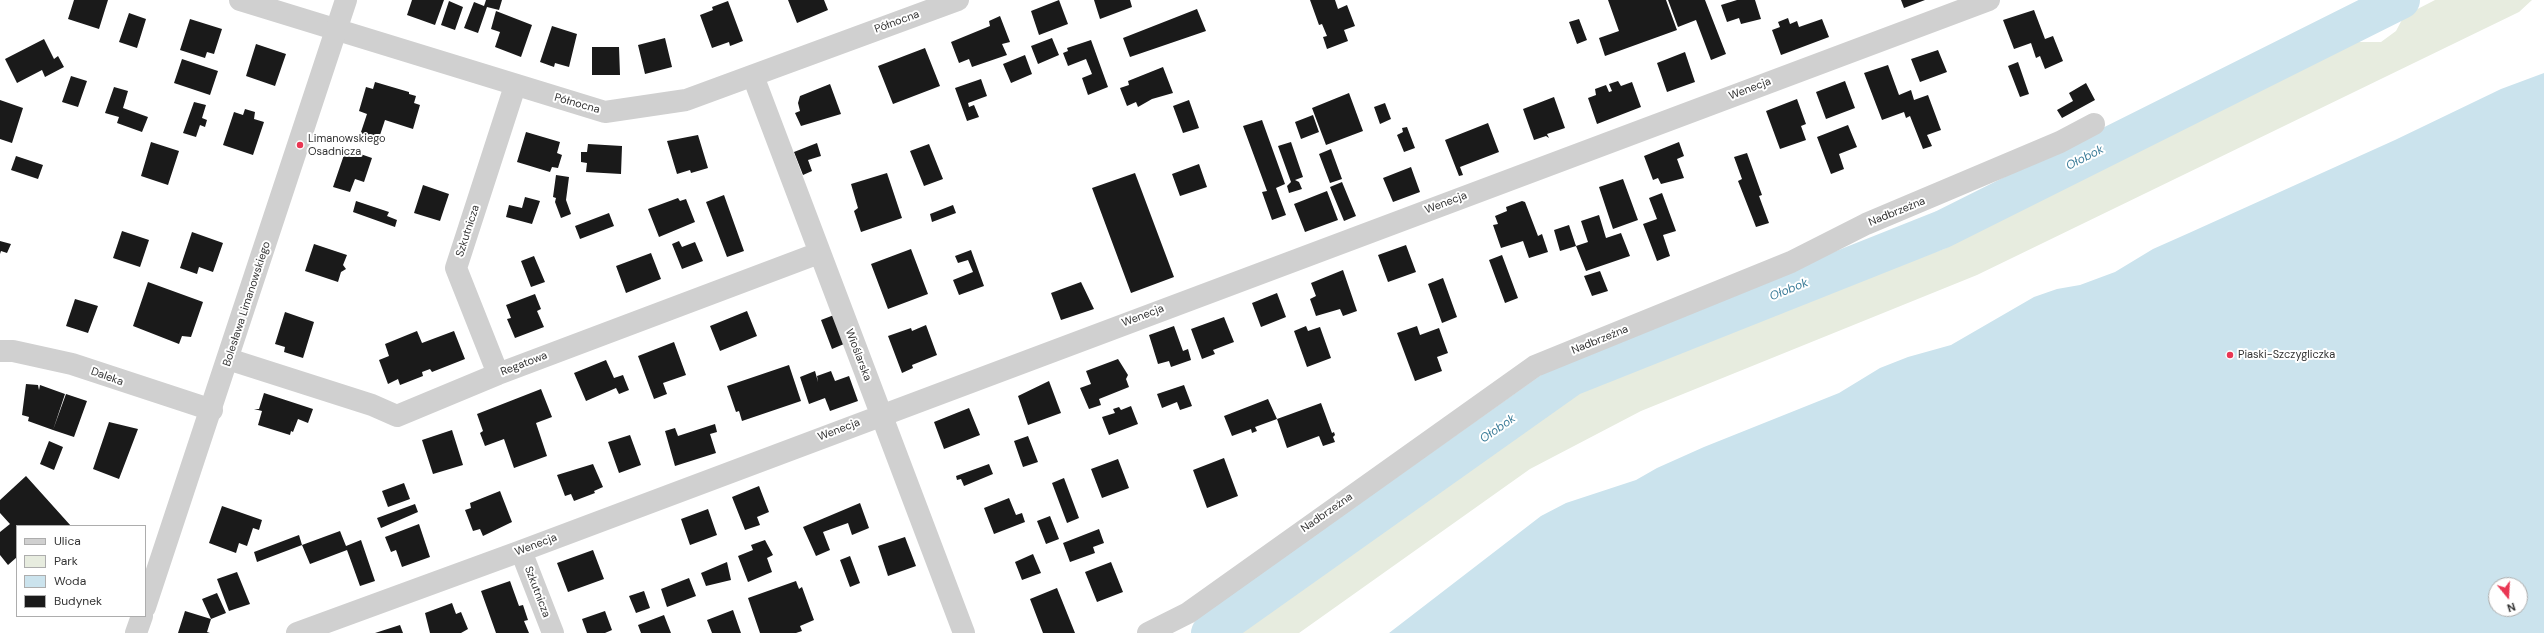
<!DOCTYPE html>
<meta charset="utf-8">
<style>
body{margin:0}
#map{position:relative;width:2544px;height:633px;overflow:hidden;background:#fff;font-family:"DM Sans",sans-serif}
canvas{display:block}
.legend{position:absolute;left:16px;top:525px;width:130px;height:92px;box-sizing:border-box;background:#fff;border:1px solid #adadad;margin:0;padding:5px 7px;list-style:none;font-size:12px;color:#333}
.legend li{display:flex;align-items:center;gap:8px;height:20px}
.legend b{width:20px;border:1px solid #adadad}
.north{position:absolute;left:2488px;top:577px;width:40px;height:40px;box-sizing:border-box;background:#fff;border:1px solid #adadad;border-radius:50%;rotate:162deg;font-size:11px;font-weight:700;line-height:16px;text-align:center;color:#333}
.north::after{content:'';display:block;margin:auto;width:14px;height:18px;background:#e93653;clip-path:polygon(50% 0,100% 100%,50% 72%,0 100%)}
</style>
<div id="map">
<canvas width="2544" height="633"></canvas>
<ul class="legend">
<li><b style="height:5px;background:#d0d0d0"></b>Ulica</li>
<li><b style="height:11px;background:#e7ecdf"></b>Park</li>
<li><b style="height:11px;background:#cbe3ed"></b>Woda</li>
<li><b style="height:11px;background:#1a1a1a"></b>Budynek</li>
</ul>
<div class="north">N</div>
</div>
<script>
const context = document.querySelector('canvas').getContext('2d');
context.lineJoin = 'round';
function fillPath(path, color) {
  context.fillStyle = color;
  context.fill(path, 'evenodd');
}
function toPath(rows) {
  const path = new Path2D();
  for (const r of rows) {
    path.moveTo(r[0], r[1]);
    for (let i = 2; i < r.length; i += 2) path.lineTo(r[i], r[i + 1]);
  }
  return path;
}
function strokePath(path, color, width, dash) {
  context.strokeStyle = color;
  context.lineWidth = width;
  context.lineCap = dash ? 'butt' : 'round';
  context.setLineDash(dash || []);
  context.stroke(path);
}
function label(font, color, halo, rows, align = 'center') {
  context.font = font + ' "DM Sans",sans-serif';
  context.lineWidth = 4;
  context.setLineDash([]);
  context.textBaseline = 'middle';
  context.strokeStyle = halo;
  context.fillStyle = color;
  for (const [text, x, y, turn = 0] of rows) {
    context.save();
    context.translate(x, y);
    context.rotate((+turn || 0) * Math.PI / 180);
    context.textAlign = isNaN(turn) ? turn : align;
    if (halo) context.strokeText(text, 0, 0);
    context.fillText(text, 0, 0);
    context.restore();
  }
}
const green = toPath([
 [2435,0,2532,0,2519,12,1977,275,1641,411,1530,469,1299,633,1235,633,1424,491,1576,388,1771,311,1944,249,2157,137,2353,42,2381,42,2396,31,2404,16]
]);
const water = toPath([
 [2544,73,2544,633,1389,633,1541,516,1566,503,1636,480,1657,468,1704,447,1839,393,1880,368,1908,357,1951,345,2034,297,2057,289,2080,285,2115,272,2153,249,2189,233,2395,140,2501,89],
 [2496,585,2520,585,2520,609,2496,609]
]);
const stream = toPath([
 [2388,0,2388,7]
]);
const river = toPath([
 [1210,633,1571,377,1943,229,2401,0]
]);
const building = toPath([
 [74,0,108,0,99,29,68,19],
 [412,0,444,0,435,25,407,15],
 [486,0,502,0,499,10,487,7,478,33,464,28,474,2,484,6],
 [788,0,824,0,828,10,797,23],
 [1059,0,1068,24,1039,35,1031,11],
 [1094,0,1130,0,1132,7,1100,19],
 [1310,0,1335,0,1338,9,1347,5,1355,26,1344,30,1348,41,1327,49,1323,37,1327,36,1322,24,1319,25],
 [1608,0,1666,0,1677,30,1605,56,1599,38,1619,31],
 [1668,0,1705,0,1726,54,1711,60,1696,20,1678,27],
 [1737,0,1755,0,1761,19,1741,24,1739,18,1727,22,1721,5],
 [1901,0,1925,0,1904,8],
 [449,1,463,7,455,30,441,25],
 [728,1,743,41,730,46,729,42,712,48,700,15,713,10,712,7],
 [1197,9,1206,31,1130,57,1123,38],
 [2034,10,2045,39,2053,36,2063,61,2045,69,2040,56,2036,58,2031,43,2014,49,2003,20],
 [496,11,532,25,521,57,495,47,500,32,491,29],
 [129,13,146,19,137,48,119,42],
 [1000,16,1010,42,1002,44,1007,55,972,67,969,59,959,63,951,42,990,26,989,21],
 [1788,18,1790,24,1797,21,1799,27,1822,19,1829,37,1781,55,1772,30,1780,27,1778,22],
 [190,19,222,29,214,54,207,52,205,58,180,50],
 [1579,19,1587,40,1577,44,1569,22],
 [552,26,577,34,569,67,555,63,554,67,540,62],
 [665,38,672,67,645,74,638,45],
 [1052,38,1059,55,1038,64,1031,46],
 [44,39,54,59,58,56,64,67,45,77,42,70,17,83,5,59],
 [1091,40,1108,87,1088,95,1082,78,1092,74,1086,59,1068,66,1063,53,1068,51,1067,48],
 [256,44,286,54,275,86,246,76],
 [592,47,619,47,620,75,592,75],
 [925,48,940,86,893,104,878,66],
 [1938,50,1947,72,1920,82,1911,59],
 [1685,52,1695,82,1667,92,1657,63],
 [1025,55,1032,74,1011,83,1003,64],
 [182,59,218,71,210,95,174,83],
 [2018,62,2029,94,2020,97,2008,66],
 [1888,65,1899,95,1911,90,1914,100,1928,95,1941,130,1927,135,1932,146,1923,149,1910,116,1906,118,1904,112,1882,120,1864,73],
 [1163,67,1173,93,1152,99,1138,107,1136,102,1127,106,1120,88,1129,85,1128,81],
 [71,76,87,81,78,107,62,102],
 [981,79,987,96,968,103,969,107,974,105,979,117,967,121,955,88],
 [1618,81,1621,86,1632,82,1641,107,1597,124,1588,98,1596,95,1595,89,1606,85,1609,92,1612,91,1609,84],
 [1845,81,1855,108,1826,119,1816,92],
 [375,82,409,92,409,94,416,96,414,103,420,105,413,129,385,120,378,141,360,135,367,114,359,111,366,87,373,89],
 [2086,83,2095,100,2062,118,2057,110,2073,101,2069,93],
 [830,84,841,114,801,126,795,113,800,111,798,103,800,96],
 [114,87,128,91,123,108,148,117,142,132,117,123,119,117,105,113],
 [1349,93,1363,131,1326,145,1312,108],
 [1554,97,1565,128,1547,134,1549,138,1546,136,1534,140,1523,109],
 [1797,99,1806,124,1801,126,1806,140,1780,149,1766,111],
 [0,100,23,108,12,143,0,139],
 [1189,100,1199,128,1183,133,1173,106],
 [194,102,206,105,202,118,207,120,205,127,200,125,196,137,183,133],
 [1385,103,1391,119,1380,124,1374,107],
 [245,109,255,112,254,119,264,122,253,155,223,145,234,112,243,115],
 [1313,115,1319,132,1301,139,1295,122],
 [1262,120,1285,184,1276,188,1286,215,1272,220,1262,192,1267,191,1243,126],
 [1488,123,1499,152,1460,167,1463,175,1459,176,1445,140],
 [1848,125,1857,147,1839,154,1844,169,1831,174,1817,137],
 [1407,127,1415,148,1404,152,1397,135,1403,132,1402,128],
 [526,132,560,142,557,153,562,155,558,168,552,167,550,172,517,162],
 [698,135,708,168,691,173,690,170,677,174,667,141],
 [151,142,179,151,168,185,141,176],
 [1291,142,1303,177,1295,180,1299,182,1302,189,1289,193,1287,186,1291,182,1278,146],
 [1679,142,1684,156,1677,159,1684,178,1661,184,1658,178,1653,180,1644,156],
 [817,143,821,156,808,160,812,171,803,175,794,152],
 [588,144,622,146,621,174,586,172,587,163,581,162,581,152,587,152],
 [929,144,943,179,924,186,910,151],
 [346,149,372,158,364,182,355,179,350,192,333,187],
 [1331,149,1342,179,1330,183,1319,154],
 [1747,153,1762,195,1759,196,1769,223,1756,227,1738,181,1742,179,1734,157],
 [16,156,43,165,38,179,11,170],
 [1199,164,1207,187,1180,196,1172,174],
 [1411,167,1420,192,1393,202,1383,178],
 [887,173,902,218,861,232,854,211,858,208,851,184],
 [1135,173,1174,277,1131,293,1092,188],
 [556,175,569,177,566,200,571,214,561,218,555,202,556,198,553,197],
 [1623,179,1638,220,1613,229,1599,187],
 [1342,182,1356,216,1344,221,1330,187],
 [423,185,449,194,440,221,414,213],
 [1327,191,1338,220,1305,232,1294,204],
 [1662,193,1676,231,1663,235,1670,256,1657,261,1643,224,1657,219,1649,198],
 [724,195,744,251,727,257,706,202],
 [525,197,540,201,532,224,506,217,509,205,522,208],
 [678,198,680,201,686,199,695,222,659,237,648,209],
 [356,201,389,212,387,216,397,220,395,227,353,212],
 [1522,201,1525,202,1538,236,1542,234,1548,252,1529,258,1523,241,1501,248,1493,225,1498,224,1495,216,1507,211,1506,207],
 [953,205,956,213,932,222,930,214],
 [609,213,614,226,580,239,575,226],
 [1599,215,1606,238,1621,233,1630,256,1586,271,1576,246,1588,242,1581,221],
 [1569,225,1576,246,1560,251,1554,230],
 [122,231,149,240,140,267,113,258],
 [192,232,223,243,213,272,199,267,197,274,180,268],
 [0,241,11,244,7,253,1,251,0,254],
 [679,241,682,247,695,242,703,261,682,269,672,244],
 [314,244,347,255,343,265,346,269,341,272,338,282,305,271],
 [1406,245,1416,272,1388,282,1378,255],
 [911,249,928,294,888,309,871,264],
 [971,250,984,286,959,295,953,280,973,272,968,260,958,263,955,256],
 [651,253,661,279,626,293,616,266],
 [1502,255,1518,298,1505,303,1489,260],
 [534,256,545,282,531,287,521,261],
 [1343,270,1357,311,1343,316,1340,309,1316,316,1310,299,1316,296,1311,283],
 [1600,271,1608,291,1592,296,1584,276],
 [1443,278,1457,317,1442,323,1428,284],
 [148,282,203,302,191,337,182,336,179,344,133,326],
 [1081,282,1094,309,1061,320,1051,293],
 [1277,293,1286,317,1261,327,1252,303],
 [535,294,541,309,537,311,544,327,515,338,507,319,511,318,506,305],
 [75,299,98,306,88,333,66,326],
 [747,311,757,336,720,351,710,326],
 [285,312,314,322,303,358,284,352,285,347,275,344],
 [834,315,844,344,832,349,821,320],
 [1224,317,1234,342,1213,350,1215,354,1202,359,1191,329],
 [926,325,937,355,912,365,913,368,902,373,888,336,911,328,912,331],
 [1174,326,1183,351,1188,349,1191,360,1171,367,1169,361,1158,364,1149,335],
 [1306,326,1308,331,1320,327,1331,358,1307,367,1294,331],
 [1417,326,1420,335,1439,328,1448,353,1437,357,1442,371,1415,381,1397,333],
 [417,331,422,343,454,331,465,359,432,372,430,369,422,372,423,376,400,385,398,379,388,384,379,360,389,356,385,344],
 [674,342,686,375,663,383,667,394,654,399,638,356],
 [1118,359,1128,375,1126,379,1129,387,1099,399,1101,405,1089,409,1080,388,1091,384,1086,371],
 [606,360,614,378,623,375,629,390,619,394,616,388,586,401,574,373],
 [789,365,801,401,742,421,739,411,736,412,727,386],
 [815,371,818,382,817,376,831,371,835,381,849,376,858,401,830,411,825,398,809,404,800,377],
 [1049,381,1061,413,1028,425,1018,396],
 [26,384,38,385,39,390,40,385,65,394,53,430,28,421,29,417,22,415],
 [1184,385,1192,406,1180,410,1177,402,1162,408,1157,394],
 [541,389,552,417,536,423,547,456,514,468,504,439,485,446,480,433,483,431,477,414],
 [264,393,313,409,308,423,298,419,293,432,291,431,290,435,258,425,262,411,254,409,259,409],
 [66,394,87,401,74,437,53,430],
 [1268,399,1277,419,1255,427,1257,431,1252,433,1251,429,1232,436,1224,416],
 [1321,403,1332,433,1334,432,1335,435,1333,437,1335,442,1323,446,1319,436,1287,448,1277,419],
 [1131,406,1138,424,1109,435,1102,417,1115,413,1113,409,1119,407,1121,410],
 [969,408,980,435,944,449,934,422],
 [109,422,138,429,119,479,93,469],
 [715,424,717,432,710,434,716,453,675,466,665,431,675,428,678,436],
 [452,430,463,465,433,474,422,440],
 [630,435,641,465,619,473,608,442],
 [1028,436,1038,462,1023,467,1014,441],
 [49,441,63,447,54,470,40,464],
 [1224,458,1238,496,1207,508,1193,470],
 [1118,459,1129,488,1102,498,1091,469],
 [593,464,603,487,594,491,595,493,574,501,571,494,565,496,557,475],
 [989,464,993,474,964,486,961,479,957,480,956,476],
 [26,476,71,526,17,526,17,557,8,565,0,555,0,532,10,524,0,513,0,500],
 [1064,478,1079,518,1067,523,1052,483],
 [404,483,410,499,388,507,382,491],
 [759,486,769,512,757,517,760,525,745,530,732,497],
 [500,491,512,522,483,536,480,529,473,531,465,510,471,508,470,503],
 [1009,498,1016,515,1022,513,1025,522,994,534,984,508],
 [860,503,869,528,852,535,848,523,823,532,830,550,816,556,803,527],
 [415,504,418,512,381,528,377,518],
 [222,506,262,520,259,530,253,528,247,546,239,543,236,553,209,543],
 [708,509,717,535,690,545,681,519],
 [1050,516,1059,539,1046,544,1037,521],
 [419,524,430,557,402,567,396,550,391,552,385,537],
 [1099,529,1104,543,1093,547,1095,553,1070,562,1063,543],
 [340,531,346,546,361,540,375,581,360,586,347,550,310,564,302,545],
 [299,535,302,545,257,562,254,552],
 [905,537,916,566,888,576,878,546],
 [765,540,773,555,767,558,772,572,748,582,738,556,753,550,751,545],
 [593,550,604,579,568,592,557,563],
 [1033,554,1041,573,1022,580,1015,562],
 [850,556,860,583,850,587,840,560],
 [727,562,731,580,706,586,701,573],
 [1111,562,1123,592,1097,602,1085,572],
 [237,572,250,604,229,611,217,579],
 [689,578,696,596,667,607,661,589],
 [510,581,519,606,523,605,528,620,524,621,529,633,496,633,481,591],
 [796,581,799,589,802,587,814,620,800,626,802,631,796,633,760,633,748,598],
 [1057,588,1075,633,1043,633,1030,599],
 [644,591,650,608,636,613,629,596],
 [217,593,226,613,211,619,202,599],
 [452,603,456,614,461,612,468,629,461,633,430,633,425,613],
 [733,610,741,633,712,633,707,620],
 [185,611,211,619,207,632,210,633,178,633],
 [605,611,612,630,605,633,587,633,582,619],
 [664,615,671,633,641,633,638,625],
 [400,625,403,633,375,633]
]);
const minor = toPath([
 [240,0,605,112,686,100,958,0],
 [753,76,964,633],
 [0,351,13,351,72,364,212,410],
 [228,359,372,405,397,416,498,374,819,253],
 [498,374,456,268,515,86],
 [521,551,553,633],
 [297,633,521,551,1989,0],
 [1148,633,1188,613,1535,366,1791,262,1866,224,2060,142,2094,124]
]);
const tertiary = toPath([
 [145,607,346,0],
 [136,633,142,616]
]);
const markers = [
 [300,145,4,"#e93653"],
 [2230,355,4,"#e93653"]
];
const streetNames = [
 ["Północna",897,22,-20],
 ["Wenecja",1750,89,-21],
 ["Północna",577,104,16],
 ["Wenecja",1446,203,-21],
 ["Nadbrzeżna",1897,212,-22],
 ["Szkutnicza",468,231,-72],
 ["Bolesława Limanowskiego",247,304,-72],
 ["Wenecja",1143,316,-21],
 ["Nadbrzeżna",1600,340,-22],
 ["Wioślarska",858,355,69],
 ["Regatowa",524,364,-21],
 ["Daleka",107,377,20],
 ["Wenecja",839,430,-21],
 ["Nadbrzeżna",1327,513,-35],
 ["Wenecja",536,545,-21],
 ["Szkutnicza",537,592,69]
];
const poiNames = [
 ["Limanowskiego",308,139],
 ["Osadnicza",308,152],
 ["Piaski-Szczygliczka",2238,355]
];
const waterNames = [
 ["Ołobok",2085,158,-27],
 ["Ołobok",1789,290,-22],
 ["Ołobok",1498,429,-35]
];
fillPath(green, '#e7ecdf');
fillPath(water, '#cbe3ed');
strokePath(stream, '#cbe3ed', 6);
strokePath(river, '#cbe3ed', 38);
fillPath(building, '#1a1a1a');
strokePath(minor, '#d0d0d0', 22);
strokePath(tertiary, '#d0d0d0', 22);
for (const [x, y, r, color] of markers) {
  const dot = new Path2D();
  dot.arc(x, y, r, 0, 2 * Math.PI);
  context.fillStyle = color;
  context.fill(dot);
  strokePath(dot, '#fff', 1.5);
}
label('11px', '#333', '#fff', streetNames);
label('11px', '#333', '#fff', poiNames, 'left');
label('italic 12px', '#3d7d99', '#fff', waterNames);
</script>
